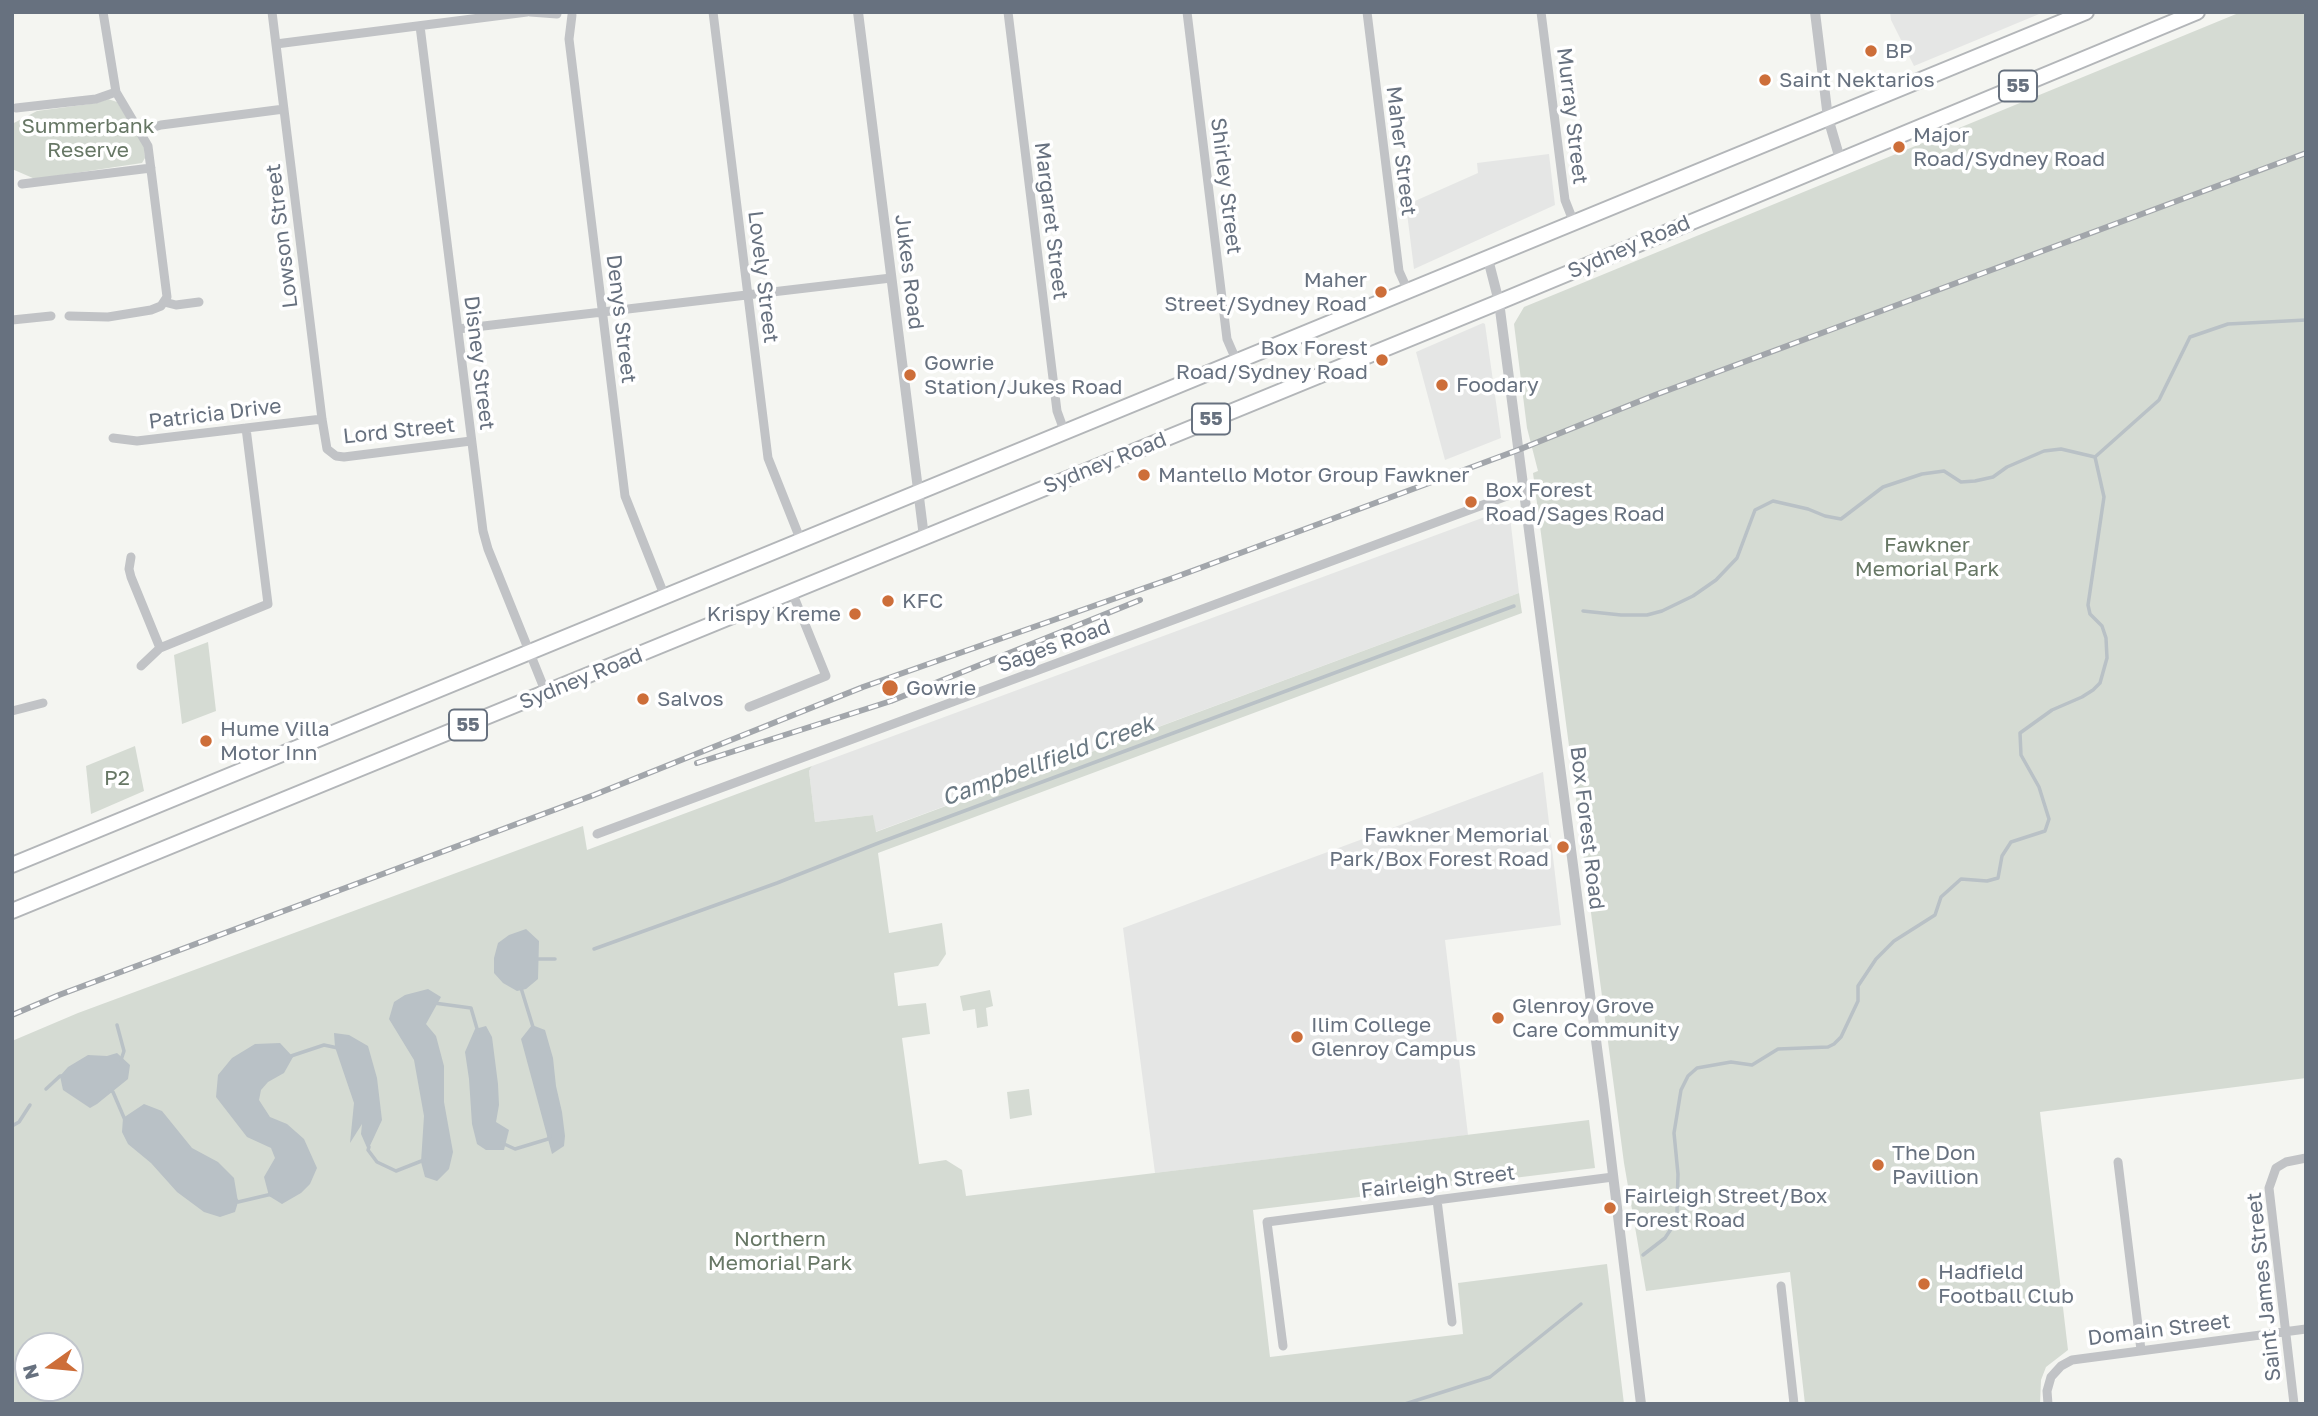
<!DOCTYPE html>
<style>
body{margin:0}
#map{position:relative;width:2318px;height:1416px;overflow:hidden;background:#f4f5f1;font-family:"Golos Text",sans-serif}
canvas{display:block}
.frame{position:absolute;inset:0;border:14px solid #67717f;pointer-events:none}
.north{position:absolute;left:14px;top:1332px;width:70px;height:70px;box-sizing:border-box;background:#fff;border:2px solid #c2c6cc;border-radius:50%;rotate:255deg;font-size:19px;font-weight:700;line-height:28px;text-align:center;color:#67717f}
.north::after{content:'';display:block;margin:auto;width:24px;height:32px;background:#cd6e39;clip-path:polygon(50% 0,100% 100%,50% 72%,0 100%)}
</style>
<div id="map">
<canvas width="2318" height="1416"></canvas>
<div class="frame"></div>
<div class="north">N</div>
</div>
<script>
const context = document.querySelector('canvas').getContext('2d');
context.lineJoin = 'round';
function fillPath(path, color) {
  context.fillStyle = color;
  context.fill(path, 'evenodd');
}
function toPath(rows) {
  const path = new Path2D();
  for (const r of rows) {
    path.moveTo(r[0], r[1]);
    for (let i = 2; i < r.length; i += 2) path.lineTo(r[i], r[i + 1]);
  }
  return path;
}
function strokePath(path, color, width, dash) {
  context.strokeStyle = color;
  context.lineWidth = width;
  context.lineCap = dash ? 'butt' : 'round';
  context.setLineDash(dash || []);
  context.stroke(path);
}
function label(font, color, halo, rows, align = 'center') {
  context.font = font + ' "Golos Text",sans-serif';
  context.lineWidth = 7;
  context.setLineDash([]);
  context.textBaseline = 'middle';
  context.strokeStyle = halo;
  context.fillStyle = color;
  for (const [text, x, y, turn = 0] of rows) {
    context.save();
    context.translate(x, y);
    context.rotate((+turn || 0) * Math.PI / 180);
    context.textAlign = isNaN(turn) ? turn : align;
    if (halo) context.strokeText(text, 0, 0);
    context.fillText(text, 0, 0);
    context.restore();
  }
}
const built = toPath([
 [1890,12,2044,12,1914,66,1891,20],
 [1549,154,1555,205,1414,269,1406,205,1478,173,1477,163],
 [1483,323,1485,324,1501,438,1445,460,1416,352],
 [1501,511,1510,517,1519,593,875,832,873,815,815,822,809,771,812,766],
 [1543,772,1561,925,1445,940,1468,1135,1155,1173,1123,928]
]);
const green = toPath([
 [2241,12,2306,12,2306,1078,2040,1112,2068,1350,2046,1367,2041,1380,2040,1404,1805,1404,1790,1272,1646,1291,1624,1163,1533,473,1538,471,1527,428,1514,324,1524,307],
 [108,99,117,102,144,145,145,158,142,163,35,179,12,169,12,124,37,111,97,103],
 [1519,593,1522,613,878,853,889,933,942,923,946,954,938,966,894,973,898,1006,926,1003,930,1034,902,1038,919,1164,946,1160,962,1170,966,1196,1589,1120,1595,1168,1253,1210,1270,1357,1463,1334,1458,1283,1607,1264,1624,1404,12,1404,12,1041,78,1013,583,826,587,850,812,766,809,771,815,822,873,815,876,832],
 [28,1346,70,1346,70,1388,28,1388],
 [208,642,216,711,182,724,174,655],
 [135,746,144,791,91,814,86,766],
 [990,990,993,1006,986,1008,988,1026,977,1028,975,1009,963,1011,960,996],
 [1029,1089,1032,1115,1010,1119,1007,1092]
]);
const water = toPath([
 [526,929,539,941,538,979,526,989,517,991,503,983,494,973,494,958,498,943,509,935],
 [428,989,441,997,426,1024,436,1036,444,1066,444,1102,453,1152,449,1169,437,1181,425,1177,421,1162,424,1116,414,1060,389,1019,394,1002,405,995],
 [532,1025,545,1030,553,1058,556,1086,562,1112,565,1136,564,1146,552,1154,521,1039],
 [486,1026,492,1037,498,1084,499,1105,496,1122,509,1130,504,1150,486,1150,477,1144,472,1124,469,1079,465,1052,475,1029],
 [334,1033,349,1035,368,1046,377,1078,382,1120,368,1150,361,1134,362,1124,350,1143,354,1103,335,1047],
 [280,1043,293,1057,284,1073,268,1082,261,1090,259,1100,270,1117,287,1124,304,1139,317,1168,310,1184,301,1193,282,1204,269,1196,264,1177,275,1158,271,1148,247,1137,216,1097,218,1075,232,1058,255,1044],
 [117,1053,130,1065,128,1079,97,1104,90,1108,63,1090,60,1076,68,1067,88,1055,107,1056],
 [144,1104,162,1111,192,1148,218,1162,234,1178,238,1202,235,1212,220,1217,204,1212,177,1192,151,1163,128,1144,122,1132,123,1118]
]);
const stream = toPath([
 [1583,611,1621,615,1647,615,1662,611,1693,596,1716,580,1737,558,1755,510,1773,501,1808,509,1825,516,1841,519,1883,487,1922,474,1944,471,1961,482,1975,481,1993,477,2007,467,2044,451,2061,449,2095,457],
 [594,949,777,883,881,842,1514,606],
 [536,959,555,959],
 [521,988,533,1027],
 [434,1003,471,1008,478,1032],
 [117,1025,124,1051,121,1060],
 [288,1057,324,1045,338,1048],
 [46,1089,60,1076,64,1076],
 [110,1090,113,1092,125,1120],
 [12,1126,19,1122,30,1105],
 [502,1143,515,1149,548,1139,550,1136],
 [369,1147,368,1150,377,1162,396,1171,424,1160],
 [236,1200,238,1202,272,1194],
 [1643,1255,1665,1238,1673,1226,1677,1212,1678,1174,1674,1133,1681,1090,1688,1076,1697,1068,1731,1062,1752,1065,1778,1049,1828,1047,1834,1044,1841,1037,1858,1001,1858,986,1876,959,1894,941,1935,915,1941,897,1961,879,1987,881,1998,878,2002,856,2011,842,2045,831,2049,819,2039,787,2021,755,2020,733,2052,710,2082,697,2093,690,2100,683,2107,658,2106,638,2102,626,2090,614,2088,605,2104,497,2095,457,2159,400,2190,337,2228,324,2306,320],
 [1405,1404,1490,1377,1581,1304]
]);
const minor = toPath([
 [272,12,322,419,327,449,336,456,344,457,471,441],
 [530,12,557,14],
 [713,12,768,458,801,541],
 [1008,12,1057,411,1065,433],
 [1187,12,1227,339,1237,362],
 [1367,12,1399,271,1408,291],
 [1541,12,1565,200,1574,223],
 [572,15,569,39,625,496,665,597],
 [420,26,483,531,488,549,546,693],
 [276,44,527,12],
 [16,108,96,99,116,92],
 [141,131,161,125,284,109],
 [22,184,151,168],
 [164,302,176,305,199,302],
 [69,316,108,317,151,310,161,306,167,297,148,146,116,92,103,12],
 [12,320,51,316],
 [458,329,891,278],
 [113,438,137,441,322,419],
 [131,557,129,569,131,577,160,648],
 [141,666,160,648,268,604,246,428],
 [749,707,826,676,792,592],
 [12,711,43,703],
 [597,834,1523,490],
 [2118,1162,2141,1350],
 [1437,1200,1452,1322],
 [1781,1286,1794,1404],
 [1283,1346,1267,1222,1613,1177],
 [2048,1404,2047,1391,2051,1377,2061,1366,2072,1360,2306,1329],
 [2294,1404,2269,1188,2276,1168,2286,1162,2306,1158]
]);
const tertiary = toPath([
 [858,12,924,537],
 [1815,12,1828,118,1840,159],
 [1488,259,1499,302,1604,1101,1641,1404]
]);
const trunk = toPath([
 [12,865,2086,12],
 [12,911,1499,302,2197,12]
]);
const rail = toPath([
 [697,763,891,701,1140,600],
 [12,1015,59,995,594,795,863,687,1173,578,1518,450,1655,395,2306,153]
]);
const markers = [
 [1871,51,7,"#cd6e39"],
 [1765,80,7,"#cd6e39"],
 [1899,147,7,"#cd6e39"],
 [1381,292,7,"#cd6e39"],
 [1382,360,7,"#cd6e39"],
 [910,375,7,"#cd6e39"],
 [1442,385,7,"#cd6e39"],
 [1144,475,7,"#cd6e39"],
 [1471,502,7,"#cd6e39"],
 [888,601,7,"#cd6e39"],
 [855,614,7,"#cd6e39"],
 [890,688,9,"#cd6e39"],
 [643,699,7,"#cd6e39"],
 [206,741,7,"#cd6e39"],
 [1563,847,7,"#cd6e39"],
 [1498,1018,7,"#cd6e39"],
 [1297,1037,7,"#cd6e39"],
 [1878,1165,7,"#cd6e39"],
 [1610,1208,7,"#cd6e39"],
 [1924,1284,7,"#cd6e39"]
];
const shields = [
 [2018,86,38],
 [1211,419,38],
 [468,725,38]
];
const shieldNames = [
 ["55",2018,86],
 ["55",1211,419],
 ["55",468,725]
];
const poiNames = [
 ["BP",1885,51],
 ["Saint Nektarios",1779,80],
 ["Major",1913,135],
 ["Road/Sydney Road",1913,159],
 ["Maher",1367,280,"right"],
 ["Street/Sydney Road",1367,304,"right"],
 ["Box Forest",1368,348,"right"],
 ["Road/Sydney Road",1368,372,"right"],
 ["Gowrie",924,363],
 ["Station/Jukes Road",924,387],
 ["Foodary",1456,385],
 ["Mantello Motor Group Fawkner",1158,475],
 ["Box Forest",1485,490],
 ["Road/Sages Road",1485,514],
 ["KFC",902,601],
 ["Krispy Kreme",841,614,"right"],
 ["Gowrie",906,688],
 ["Salvos",657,699],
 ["Hume Villa",220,729],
 ["Motor Inn",220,753],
 ["Fawkner Memorial",1549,835,"right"],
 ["Park/Box Forest Road",1549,859,"right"],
 ["Glenroy Grove",1512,1006],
 ["Care Community",1512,1030],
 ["Ilim College",1311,1025],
 ["Glenroy Campus",1311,1049],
 ["The Don",1892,1153],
 ["Pavillion",1892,1177],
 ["Fairleigh Street/Box",1624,1196],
 ["Forest Road",1624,1220],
 ["Hadfield",1938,1272],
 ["Football Club",1938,1296]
];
const streetNames = [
 ["Murray Street",1572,116,83],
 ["Maher Street",1401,151,83],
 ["Shirley Street",1226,186,83],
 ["Margaret Street",1051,221,83],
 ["Lowson Street",282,236,-97],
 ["Sydney Road",1629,247,-23],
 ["Jukes Road",909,272,83],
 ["Lovely Street",763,277,83],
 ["Denys Street",621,319,83],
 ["Disney Street",479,363,83],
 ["Patricia Drive",215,414,-7],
 ["Lord Street",399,431,-6],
 ["Sydney Road",1105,463,-22],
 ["Sages Road",1054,646,-20],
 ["Sydney Road",581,679,-22],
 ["Box Forest Road",1587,828,83],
 ["Fairleigh Street",1438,1182,-7],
 ["Saint James Street",2264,1287,-96],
 ["Domain Street",2159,1330,-7]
];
const parkNames = [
 ["Summerbank",88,126],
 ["Reserve",88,150],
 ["Fawkner",1927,545],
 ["Memorial Park",1927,569],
 ["P2",117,778],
 ["Northern",780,1239],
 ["Memorial Park",780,1263]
];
const waterNames = [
 ["Campbellfield Creek",1048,761,-20]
];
fillPath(built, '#e5e6e5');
fillPath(green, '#d5dbd3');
fillPath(water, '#b9c1c6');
strokePath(stream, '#b9c1c6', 3.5);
strokePath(trunk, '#b3b6b9', 18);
strokePath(minor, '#c1c3c6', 9);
strokePath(tertiary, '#c1c3c6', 10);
strokePath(trunk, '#fff', 14);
strokePath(rail, '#a2a6ab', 6);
strokePath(rail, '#fff', 3.5, [10]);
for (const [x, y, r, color] of markers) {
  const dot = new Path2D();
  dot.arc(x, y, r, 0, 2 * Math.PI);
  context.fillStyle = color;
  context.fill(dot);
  strokePath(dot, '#fff', 2.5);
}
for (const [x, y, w] of shields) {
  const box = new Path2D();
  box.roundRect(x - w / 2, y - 15.5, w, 31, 5);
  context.fillStyle = '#fff';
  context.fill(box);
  strokePath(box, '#67717f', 2);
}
label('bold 19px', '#67717f', null, shieldNames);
label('21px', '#67717f', '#fff', poiNames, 'left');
label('21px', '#67717f', '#fff', streetNames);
label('21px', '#677765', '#fff', parkNames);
label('italic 23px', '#697882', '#fff', waterNames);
</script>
